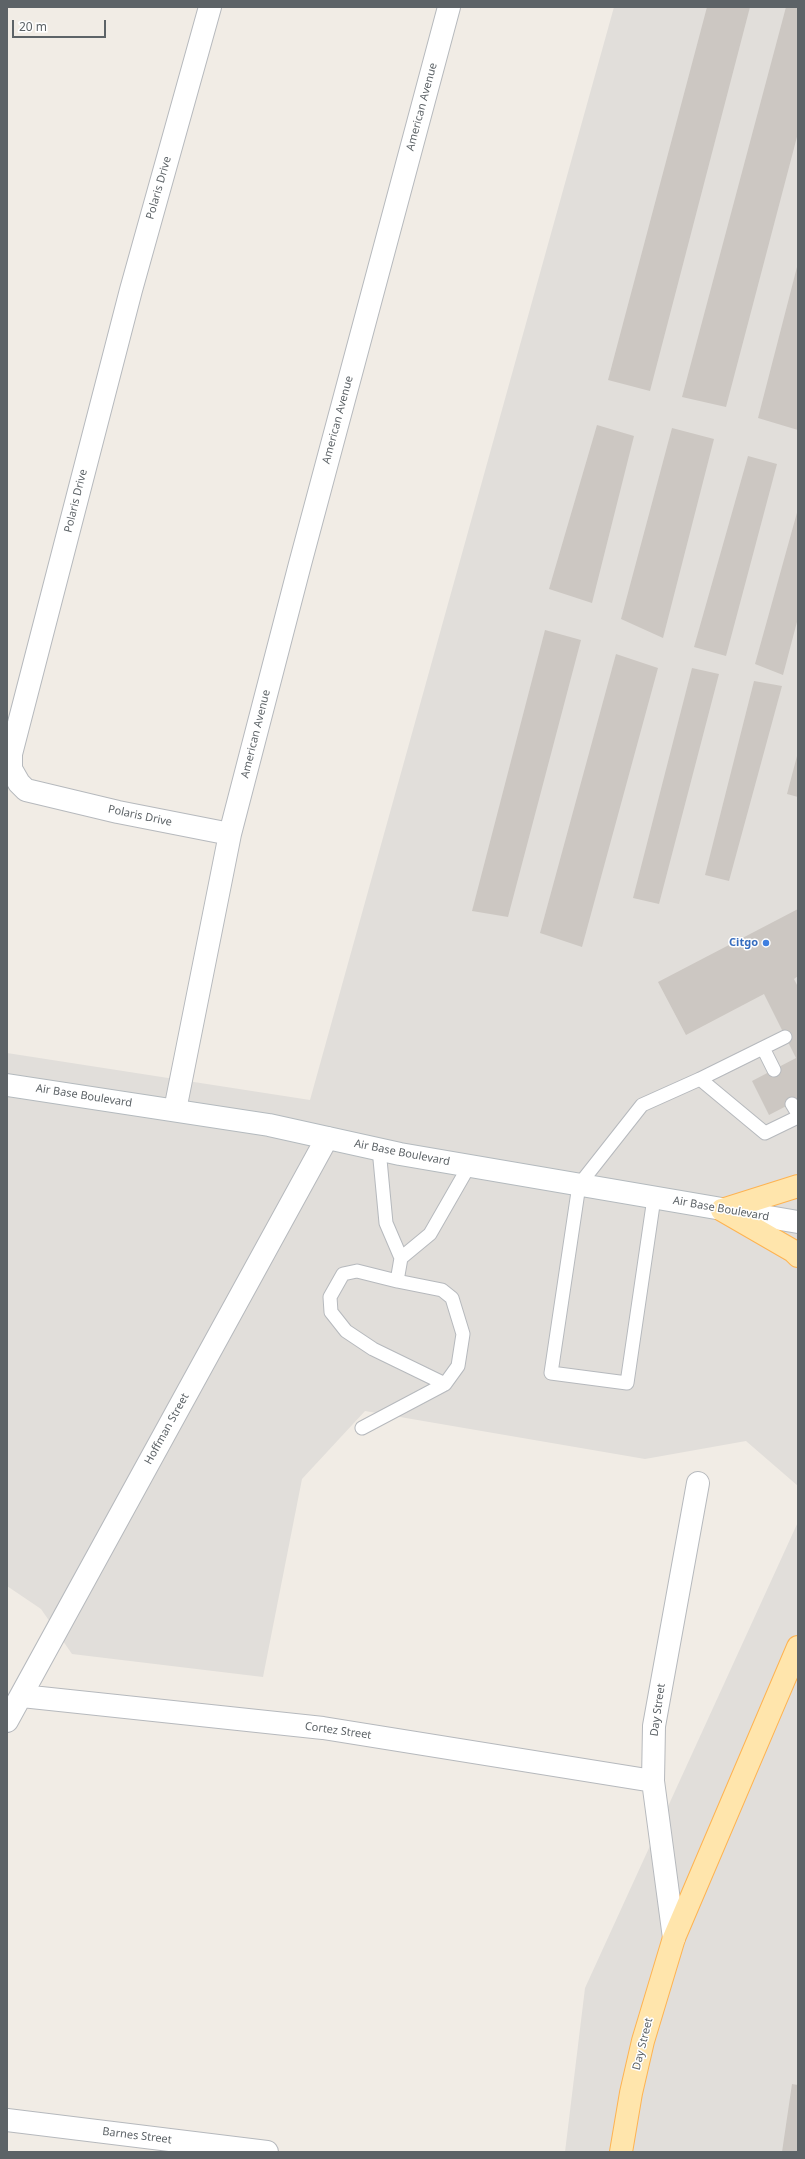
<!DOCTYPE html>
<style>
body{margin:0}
#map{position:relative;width:805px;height:2159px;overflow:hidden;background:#f1ece5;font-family:"Noto Sans",sans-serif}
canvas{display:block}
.frame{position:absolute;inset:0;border:8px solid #5d6367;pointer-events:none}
.scale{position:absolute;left:12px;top:20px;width:94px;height:18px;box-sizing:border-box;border:2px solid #5d6367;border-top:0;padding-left:5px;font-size:12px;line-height:14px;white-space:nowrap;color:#5d6367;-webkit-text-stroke:3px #fff;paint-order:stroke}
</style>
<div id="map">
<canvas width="805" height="2159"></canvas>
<div class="frame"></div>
<div class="scale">20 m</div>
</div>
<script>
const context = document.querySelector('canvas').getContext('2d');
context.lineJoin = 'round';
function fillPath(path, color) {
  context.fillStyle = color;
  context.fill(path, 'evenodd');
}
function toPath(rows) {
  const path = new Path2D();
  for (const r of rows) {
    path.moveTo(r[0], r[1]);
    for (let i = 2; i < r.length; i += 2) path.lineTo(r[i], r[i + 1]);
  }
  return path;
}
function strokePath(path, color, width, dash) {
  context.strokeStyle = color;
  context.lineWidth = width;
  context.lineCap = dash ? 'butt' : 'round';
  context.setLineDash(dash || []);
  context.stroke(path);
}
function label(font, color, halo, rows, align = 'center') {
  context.font = font + ' "Noto Sans",sans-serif';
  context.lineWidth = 3;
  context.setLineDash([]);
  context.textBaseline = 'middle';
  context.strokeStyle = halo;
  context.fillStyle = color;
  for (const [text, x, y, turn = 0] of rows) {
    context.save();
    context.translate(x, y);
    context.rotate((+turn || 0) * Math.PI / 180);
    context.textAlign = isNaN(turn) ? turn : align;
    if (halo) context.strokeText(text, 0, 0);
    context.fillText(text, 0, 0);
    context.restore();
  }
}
const industrial = toPath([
 [614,7,798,7,798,1486,746,1441,645,1459,365,1411,302,1479,263,1677,72,1654,41,1609,7,1586,7,1053,310,1100],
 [798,1522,798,2152,565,2152,585,1988]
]);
const building = toPath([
 [707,7,750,7,650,391,608,380],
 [786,7,798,7,798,133,726,407,682,397],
 [797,267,798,267,798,430,758,418],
 [597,425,634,436,592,603,549,589],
 [672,428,714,439,663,638,621,619],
 [748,456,777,464,726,656,694,647],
 [798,509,798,618,783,675,755,664],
 [545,630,581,640,508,917,472,911],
 [616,654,658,668,582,947,540,933],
 [692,668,719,674,659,904,633,898],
 [754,681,782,686,729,881,705,875],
 [797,756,798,756,798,797,787,794],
 [798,909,798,976,794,979,798,987,798,1100,769,1115,752,1081,796,1058,764,994,686,1035,658,982],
 [792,2084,798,2085,798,2152,782,2152]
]);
const lane = toPath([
 [763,1048,774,1070],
 [700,1079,765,1133,798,1117],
 [792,1104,798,1114],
 [379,1149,386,1223,401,1258,430,1234,469,1166],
 [654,1198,627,1383,551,1373,579,1185,642,1105,700,1079,785,1037],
 [397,1281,357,1271,343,1274,330,1297,331,1312,346,1331,373,1349,445,1384],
 [362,1428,445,1384,458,1366,463,1334,452,1298,442,1290,397,1281,401,1258]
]);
const street = toPath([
 [210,7,131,290,11,754,11,769,19,783,26,790,118,812,230,834],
 [175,1110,230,834,300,564,449,7],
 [22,1696,323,1728,653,1781],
 [7,1721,327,1138],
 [674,1938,653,1781,654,1726,698,1483],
 [7,2120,267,2152]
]);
const secondary = toPath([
 [7,1085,269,1125,400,1154,798,1222]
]);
const primary = toPath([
 [722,1210,793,1251,798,1256],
 [722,1210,798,1186],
 [621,2152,631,2093,643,2041,674,1938,798,1647]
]);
const markers = [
 [766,943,4,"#3f7fe0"]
];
const streetNames = [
 ["American Avenue",422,107,-75],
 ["Polaris Drive",159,188,-74],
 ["American Avenue",338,420,-75],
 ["Polaris Drive",76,501,-76],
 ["American Avenue",256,734,-76],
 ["Polaris Drive",140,816,12],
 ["Air Base Boulevard",84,1096,9],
 ["Air Base Boulevard",402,1153,11],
 ["Air Base Boulevard",721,1209,10],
 ["Hoffman Street",167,1429,-61],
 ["Day Street",658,1710,-82],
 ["Cortez Street",338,1731,8],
 ["Day Street",643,2044,-76],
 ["Barnes Street",137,2136,7]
];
const shopNames = [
 ["Citgo",758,943]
];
fillPath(industrial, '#e1deda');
fillPath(building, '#ccc7c2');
strokePath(lane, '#b6b9bd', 15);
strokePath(street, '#b6b9bd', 24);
strokePath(secondary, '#b4babe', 24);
strokePath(primary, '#feb351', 24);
strokePath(lane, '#fff', 13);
strokePath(street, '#fff', 22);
strokePath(secondary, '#fff', 22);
strokePath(primary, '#ffe5ac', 22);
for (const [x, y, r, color] of markers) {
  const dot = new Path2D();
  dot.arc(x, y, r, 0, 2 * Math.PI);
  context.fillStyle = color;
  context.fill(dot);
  strokePath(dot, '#fff', 1.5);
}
label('11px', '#5d6367', '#fff', streetNames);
label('bold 11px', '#366cbe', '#fff', shopNames, 'right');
</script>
